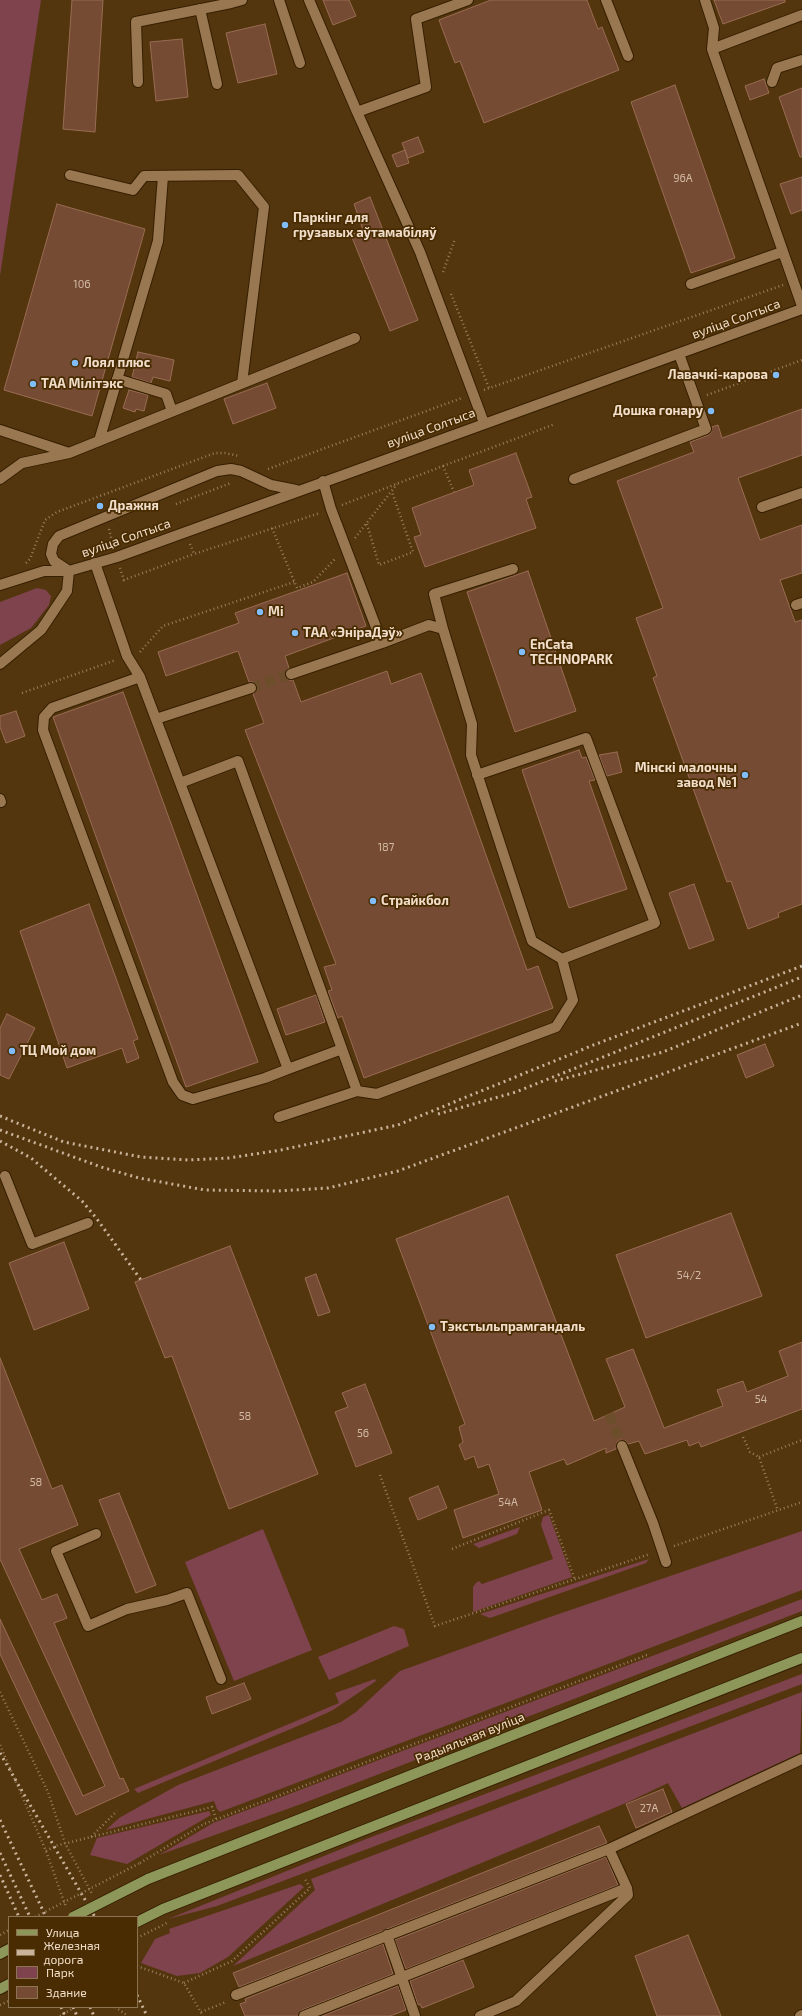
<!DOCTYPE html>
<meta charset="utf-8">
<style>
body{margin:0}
#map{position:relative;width:802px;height:2016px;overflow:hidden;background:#54360e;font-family:"Exo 2",sans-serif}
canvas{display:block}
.legend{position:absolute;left:8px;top:1916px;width:130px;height:92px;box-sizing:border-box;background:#492c01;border:1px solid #8c7351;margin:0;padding:5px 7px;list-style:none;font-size:12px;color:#f1deca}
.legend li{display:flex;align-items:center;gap:8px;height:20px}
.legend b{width:20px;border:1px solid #8c7351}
</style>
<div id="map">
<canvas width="802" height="2016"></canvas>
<ul class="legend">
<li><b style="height:5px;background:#8e975a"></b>Улица</li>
<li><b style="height:5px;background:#c9b39a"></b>Железная дорога</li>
<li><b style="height:11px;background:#7e434d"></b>Парк</li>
<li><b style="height:11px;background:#754b33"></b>Здание</li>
</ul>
</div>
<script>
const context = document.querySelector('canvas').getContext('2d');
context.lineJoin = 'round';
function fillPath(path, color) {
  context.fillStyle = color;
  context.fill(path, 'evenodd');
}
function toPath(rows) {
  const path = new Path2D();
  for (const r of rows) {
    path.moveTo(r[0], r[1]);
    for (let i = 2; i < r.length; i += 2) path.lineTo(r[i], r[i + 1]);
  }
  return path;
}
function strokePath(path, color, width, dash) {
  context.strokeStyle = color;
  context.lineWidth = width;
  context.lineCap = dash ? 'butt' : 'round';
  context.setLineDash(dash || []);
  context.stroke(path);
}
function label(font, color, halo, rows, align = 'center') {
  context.font = font + ' "Exo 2",sans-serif';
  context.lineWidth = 3.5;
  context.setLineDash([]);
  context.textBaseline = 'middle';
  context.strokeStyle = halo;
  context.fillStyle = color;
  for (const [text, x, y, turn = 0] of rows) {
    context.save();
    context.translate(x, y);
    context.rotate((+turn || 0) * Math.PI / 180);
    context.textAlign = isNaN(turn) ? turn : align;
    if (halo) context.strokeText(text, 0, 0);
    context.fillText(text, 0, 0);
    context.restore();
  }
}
const green = toPath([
 [0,0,41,0,0,276],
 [37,588,46,590,51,596,49,605,31,628,0,645,0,602],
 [549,1515,572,1577,473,1612,473,1587,476,1583,479,1581,482,1584,553,1559,541,1525,543,1517],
 [520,1527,517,1534,479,1548,473,1544],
 [263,1529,312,1650,234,1681,185,1562],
 [802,1531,802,1590,220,1812,217,1809,214,1801,106,1830,119,1818,178,1785,341,1722,356,1712,400,1671,547,1618],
 [649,1559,646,1563,490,1618,480,1614],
 [802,1599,802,1611,304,1803,159,1855,213,1823],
 [394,1626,404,1629,409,1646,329,1680,318,1657],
 [802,1674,802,1684,217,1906,168,1919,361,1841],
 [375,1679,376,1681,333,1710,305,1723,138,1793,134,1789,339,1703,335,1693],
 [802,1692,800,1753,682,1808,668,1783,626,1803,233,1966,315,1890,311,1879],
 [209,1811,211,1815,127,1864,90,1855,97,1838],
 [300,1884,304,1887,228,1957,200,1973,177,1976,141,1963,155,1939,170,1933,169,1929]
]);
const building = toPath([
 [72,0,103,0,95,132,63,129,72,0],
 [323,0,349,0,356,16,333,25,323,0],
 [491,0,587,0,598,29,602,27,619,70,484,123,460,61,455,63,439,20,491,0],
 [714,0,785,0,785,2,723,24,714,0],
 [265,24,277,74,238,83,226,33,265,24],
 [182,39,188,97,156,101,150,42,182,39],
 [764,79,769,93,750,100,745,86,764,79],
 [675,85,735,258,691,273,631,102,675,85],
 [802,88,802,157,800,157,779,97,802,88],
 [418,137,424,152,408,158,402,143,418,137],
 [405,150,409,163,397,167,392,155,405,150],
 [802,177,802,210,791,214,780,184,802,177],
 [370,197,418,320,390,331,351,235,363,230,354,204,370,197],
 [57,204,145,229,92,416,4,390,57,204],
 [138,352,174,360,170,381,153,377,151,383,132,377,138,352],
 [267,383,276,408,233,424,224,399,267,383],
 [129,390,148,395,144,411,136,409,135,412,123,408,129,390],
 [802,409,802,455,738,478,760,540,802,525,802,573,780,580,795,622,802,620,802,904,778,913,779,917,748,929,731,881,727,882,653,678,657,676,636,618,663,608,617,481,694,452,690,442,709,435,711,433,712,427,718,425,722,438,802,409],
 [516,453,532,497,526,499,536,528,425,567,414,537,421,535,412,508,474,485,469,470,516,453],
 [528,571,576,711,515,732,467,592,528,571],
 [347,573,366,626,285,656,289,668,285,672,285,676,289,680,293,680,301,702,387,671,391,684,421,673,527,970,538,966,553,1008,364,1078,342,1016,338,1018,328,991,332,990,324,967,336,964,245,730,264,723,253,694,257,690,257,686,253,682,249,682,238,651,166,676,158,652,239,623,235,613,347,573],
 [123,692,258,1062,186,1087,53,717,123,692],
 [16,711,25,736,6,743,0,727,0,716,16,711],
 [579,750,582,758,586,757,595,780,589,781,627,889,569,908,522,770,579,750],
 [617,752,622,772,607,776,599,755,617,752],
 [694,884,714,940,689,949,669,893,694,884],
 [89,904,138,1039,133,1041,139,1058,127,1063,122,1048,67,1068,20,931,89,904],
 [316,995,325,1022,286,1035,277,1009,316,995],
 [7,1014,35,1028,9,1079,0,1075,0,1028,7,1014],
 [765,1044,774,1066,746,1078,737,1055,765,1044],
 [508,1196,594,1421,625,1407,606,1359,633,1349,664,1428,723,1406,717,1390,743,1381,747,1392,788,1376,779,1351,802,1342,802,1409,701,1447,699,1442,689,1446,687,1440,645,1454,639,1441,628,1444,626,1441,620,1440,617,1442,616,1449,606,1453,606,1448,567,1465,564,1459,529,1472,542,1510,463,1538,454,1510,499,1494,489,1464,478,1468,474,1456,465,1460,459,1445,463,1442,459,1427,465,1424,396,1239,508,1196],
 [731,1213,762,1296,646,1338,616,1255,731,1213],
 [64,1242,89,1309,34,1330,9,1263,64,1242],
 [230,1246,318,1474,229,1509,172,1356,165,1358,135,1282,230,1246],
 [316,1274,330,1312,318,1316,305,1278,316,1274],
 [0,1358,52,1489,62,1485,78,1525,19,1549,42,1600,57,1594,67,1618,54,1623,120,1779,123,1778,129,1791,76,1815,0,1654,0,1619,83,1796,105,1786,0,1559,0,1358],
 [365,1384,392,1453,356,1467,335,1412,348,1407,342,1393,365,1384],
 [438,1486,447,1508,418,1520,409,1498,438,1486],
 [119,1493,156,1585,136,1593,99,1500,119,1493],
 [244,1683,251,1699,212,1714,206,1697,244,1683],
 [663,1789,672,1812,636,1828,626,1804,663,1789],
 [599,1826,607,1843,239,1987,233,1973,599,1826],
 [606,1857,618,1885,406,1969,395,1940,606,1857],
 [688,1935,721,2016,657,2016,635,1956,688,1935],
 [383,1944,393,1974,302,2010,298,2016,245,2016,240,2004,246,2002,245,1999,383,1944],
 [463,1960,474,1987,422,2008,420,2004,418,2005,410,1981,463,1960],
 [398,1986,406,2010,390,2016,322,2016,398,1986]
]);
const minorTunnel = toPath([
 [251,688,291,674],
 [609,1414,622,1446]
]);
const path = toPath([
 [443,272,455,239],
 [451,294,489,388],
 [484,390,783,285],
 [707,395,802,360],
 [443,466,555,424],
 [268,469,462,398],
 [176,504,231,483],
 [342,505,443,466,454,492],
 [367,524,379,565,413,552,392,492],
 [272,528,297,588,313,582,336,558],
 [109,529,113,546],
 [355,538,397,484],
 [190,544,194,554,320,513],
 [26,563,30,559,45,520,57,512,215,453,225,453,239,456],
 [120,568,124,580,194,554],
 [140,652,163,626,294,582],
 [22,693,116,660],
 [743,1437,750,1452,759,1457,778,1511],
 [759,1457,802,1440],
 [380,1475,435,1626,650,1554],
 [674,1546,802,1502],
 [452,1549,549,1510,575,1580],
 [0,1692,48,1792,65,1843,92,1894],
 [0,1745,46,1851,66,1907],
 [91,1837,212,1807,216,1819],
 [46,1851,55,1846,91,1837,117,1811],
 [140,1863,204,1824,647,1655],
 [0,1935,9,1930],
 [137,1938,169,1922],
 [137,1966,184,1983,203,2016],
 [184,1983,232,1961,310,1888,305,1879],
 [0,2005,9,2001],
 [115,2007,128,2016],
 [201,2012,226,2002],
 [60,2016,75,2007]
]);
const minor = toPath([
 [230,0,231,3,242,0],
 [279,0,300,63],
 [309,0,357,112],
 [468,0,416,19,426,87,357,112,420,252,484,423],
 [606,0,628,56],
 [705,0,714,28,712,49,802,15],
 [200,9,217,84],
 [712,49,802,306],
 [138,82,136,22,231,3],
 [772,82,777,68,802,60],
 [70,175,133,190,144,176,238,175,264,207,242,383],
 [691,284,782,252],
 [117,379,166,394,172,411],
 [0,430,69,453],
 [99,441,158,241,163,176],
 [0,479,22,463,69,453,355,338],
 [574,479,706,429,679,354],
 [762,507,802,493],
 [95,563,127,656,140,677,288,1069,265,1078,193,1099,182,1095,173,1082,43,730,44,717,52,708,140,677],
 [69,571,54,561,51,554,53,544,59,536,217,471,231,469,241,471,271,485,296,490],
 [0,585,44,571,69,571,117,557,802,309],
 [796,605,802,603],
 [443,629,434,594,513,569],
 [0,664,41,630,67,591,69,571],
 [291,674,382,643],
 [156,719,251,688],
 [477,775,586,738,655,923,562,959],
 [180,783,238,761,342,1049],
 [0,799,1,802],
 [288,1069,342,1049,357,1091,377,1094,556,1027,573,1000,562,959,532,941,471,755,472,724,443,629,429,625,382,643,331,509,323,481],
 [279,1117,357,1091],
 [5,1176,32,1244,88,1223],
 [622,1446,653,1523,666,1562],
 [96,1534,56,1551,88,1626,127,1609,167,1600,187,1593,221,1679],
 [387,1935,415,2016],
 [236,1995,609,1849,802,1759],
 [304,2016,627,1888,609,1849],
 [480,2016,516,2001,628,1895,627,1888],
 [800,2016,802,2015]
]);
const major = toPath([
 [148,1879,802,1621],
 [137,1922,163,1909,802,1658],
 [0,1954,9,1949],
 [0,1989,9,1984]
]);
const rail = toPath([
 [555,1081,663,1052,802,995],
 [438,1114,516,1092,802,977],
 [0,1116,64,1142,141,1157,188,1160,229,1158,281,1150,398,1125,596,1044,802,966],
 [0,1130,101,1167,139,1178,205,1190,278,1191,328,1188,398,1171,802,1023],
 [0,1141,31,1158,82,1201,97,1219,141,1280],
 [0,1753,95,1917],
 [0,1820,46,1917],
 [0,1853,30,1917],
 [0,1875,19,1917],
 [137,1995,147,2016],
 [61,2007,65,2016],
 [73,2007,77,2016],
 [90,2007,94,2016]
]);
const pathBridge = toPath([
 [35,1917,140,1863]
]);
const majorBridge = toPath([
 [73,1917,148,1879]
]);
const markers = [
 [285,225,4,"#81bdfa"],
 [75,363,4,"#81bdfa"],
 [776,375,4,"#81bdfa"],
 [33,384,4,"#81bdfa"],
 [711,411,4,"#81bdfa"],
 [100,506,4,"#81bdfa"],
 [260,612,4,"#81bdfa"],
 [295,633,4,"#81bdfa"],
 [522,652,4,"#81bdfa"],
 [745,775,4,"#81bdfa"],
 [373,901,4,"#81bdfa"],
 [12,1051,4,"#81bdfa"],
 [432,1327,4,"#81bdfa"]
];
const numberNames = [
 ["96А",683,178],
 ["106",82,284],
 ["187",386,847],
 ["54/2",689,1275],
 ["54",761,1399],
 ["58",245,1416],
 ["56",363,1433],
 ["58",36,1482],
 ["54А",508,1502],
 ["27А",649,1808]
];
const poiNames = [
 ["Паркінг для",293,218],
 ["грузавых аўтамабіляў",293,233],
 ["Лоял плюс",83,363],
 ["Лавачкі-карова",768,375,"right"],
 ["ТАА Мілітэкс",41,384],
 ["Дошка гонару",703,411,"right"],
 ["Дражня",108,506],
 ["Mi",268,612],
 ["ТАА «ЭніраДэў»",303,633],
 ["EnCata",530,645],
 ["TECHNOPARK",530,660],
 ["Мінскі малочны",737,768,"right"],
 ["завод №1",737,783,"right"],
 ["Страйкбол",381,901],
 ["ТЦ Мой дом",20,1051],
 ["Тэкстыльпрамгандаль",440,1327]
];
const streetNames = [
 ["вуліца Солтыса",736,319,-20],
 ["вуліца Солтыса",431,428,-20],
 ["вуліца Солтыса",126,538,-19],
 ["Радыяльная вуліца",470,1738,-22]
];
fillPath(green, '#7e434d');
fillPath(building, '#754b33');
strokePath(building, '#996c53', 1);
strokePath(minorTunnel, '#6c4f2a', 10, [10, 5]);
strokePath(minor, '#351f01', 12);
strokePath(major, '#351f01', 12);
strokePath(path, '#977e5e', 2.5, [1, 3]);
strokePath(minor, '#997851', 10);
strokePath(major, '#8e975a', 10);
strokePath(rail, '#c9b39a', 3, [2, 4]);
strokePath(majorBridge, '#351f01', 12, []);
strokePath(pathBridge, '#977e5e', 2.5, [1, 3]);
strokePath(majorBridge, '#8e975a', 10);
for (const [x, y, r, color] of markers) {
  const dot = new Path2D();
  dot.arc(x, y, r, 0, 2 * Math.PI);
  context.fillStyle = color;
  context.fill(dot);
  strokePath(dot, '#492c01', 1.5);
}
label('11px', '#d2b9a4', null, numberNames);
label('bold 13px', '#f1deca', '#492c01', poiNames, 'left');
label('13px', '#f1deca', '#492c01', streetNames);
</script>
